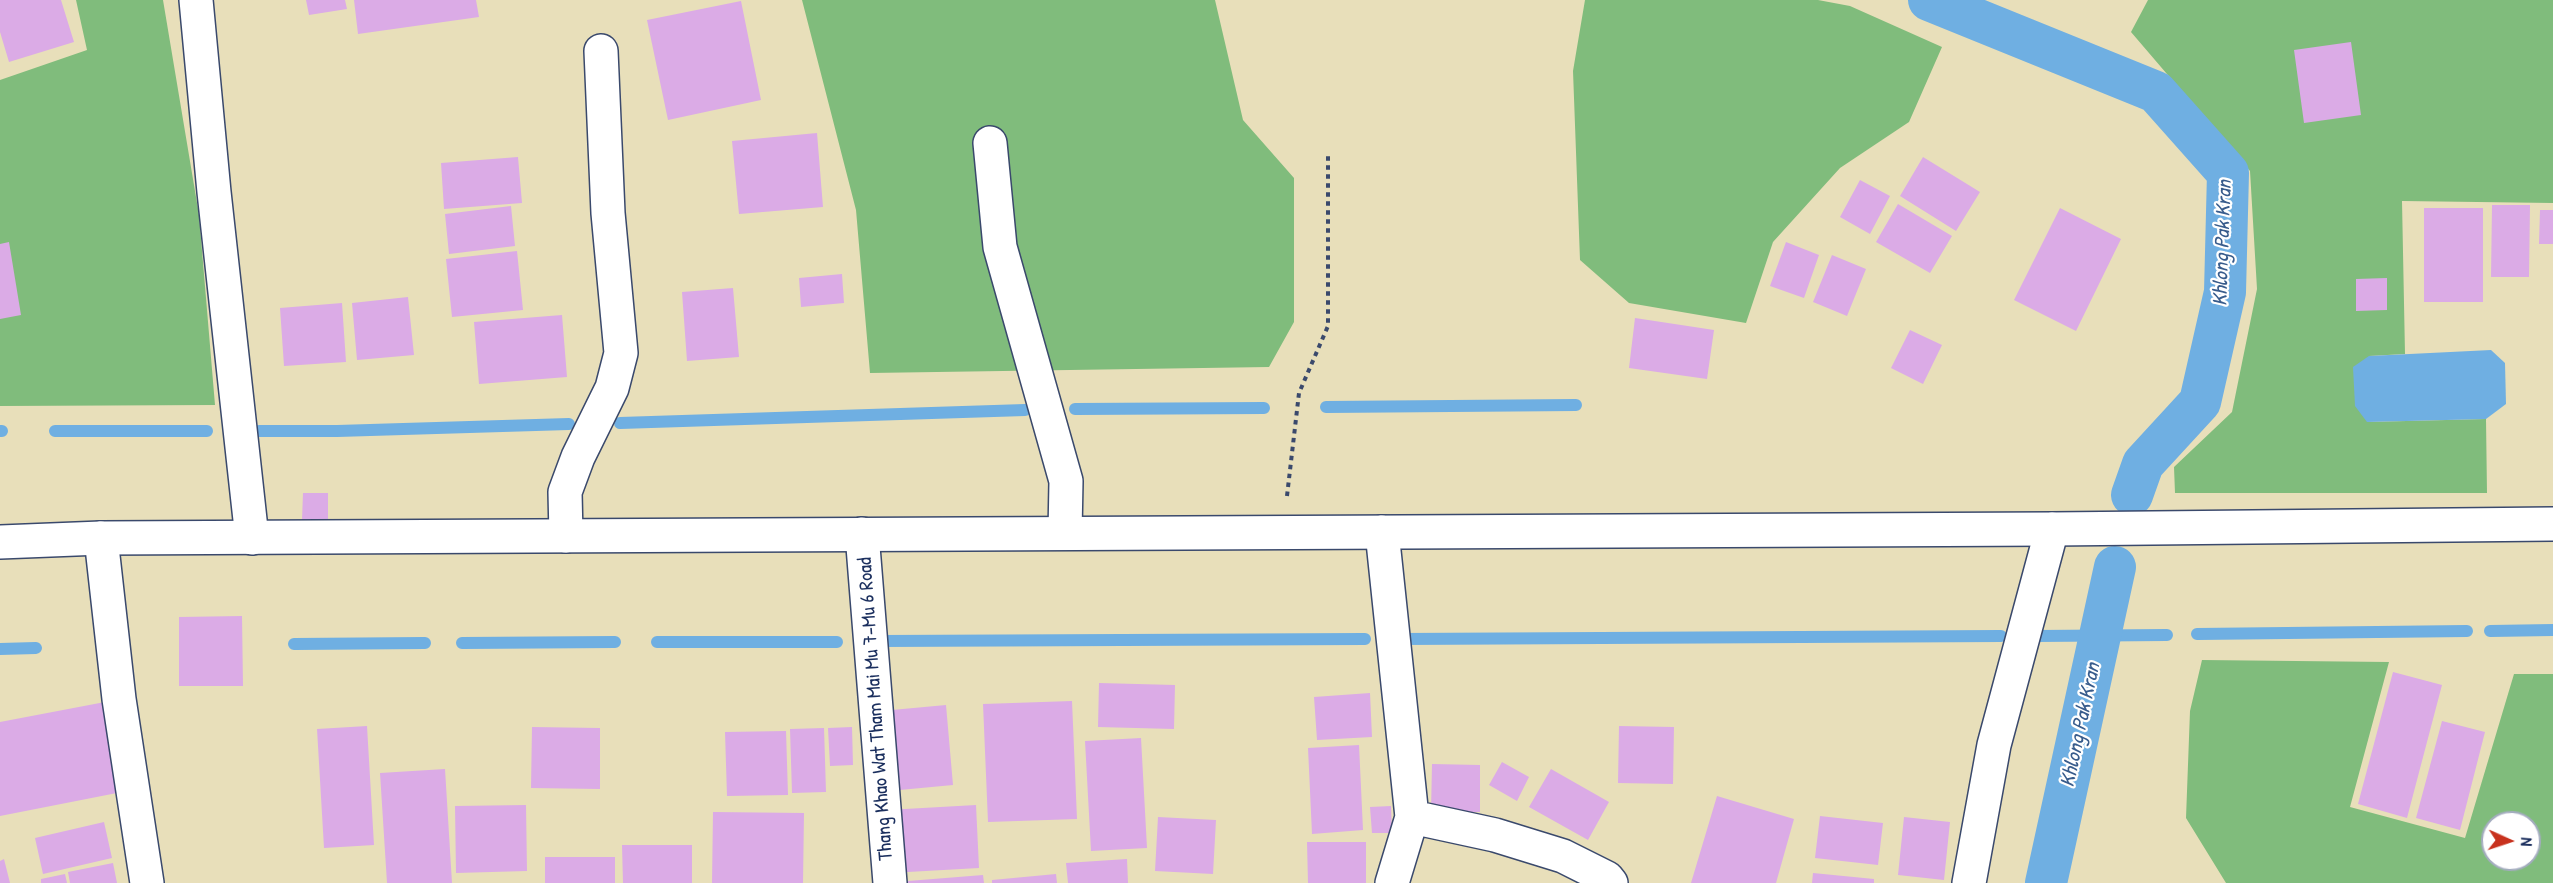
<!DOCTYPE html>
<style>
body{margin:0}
#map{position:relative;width:2553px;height:883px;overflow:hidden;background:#e8dfba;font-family:"Patrick Hand",sans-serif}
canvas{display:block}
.north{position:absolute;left:2481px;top:811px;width:60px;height:60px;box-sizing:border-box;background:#fff;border:2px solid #a4acbf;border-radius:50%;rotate:93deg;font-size:16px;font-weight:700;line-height:24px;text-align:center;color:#1b2f5e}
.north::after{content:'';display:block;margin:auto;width:21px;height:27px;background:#c8321e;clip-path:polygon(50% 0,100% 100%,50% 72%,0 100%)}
</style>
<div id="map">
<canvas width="2553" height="883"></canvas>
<div class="north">N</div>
</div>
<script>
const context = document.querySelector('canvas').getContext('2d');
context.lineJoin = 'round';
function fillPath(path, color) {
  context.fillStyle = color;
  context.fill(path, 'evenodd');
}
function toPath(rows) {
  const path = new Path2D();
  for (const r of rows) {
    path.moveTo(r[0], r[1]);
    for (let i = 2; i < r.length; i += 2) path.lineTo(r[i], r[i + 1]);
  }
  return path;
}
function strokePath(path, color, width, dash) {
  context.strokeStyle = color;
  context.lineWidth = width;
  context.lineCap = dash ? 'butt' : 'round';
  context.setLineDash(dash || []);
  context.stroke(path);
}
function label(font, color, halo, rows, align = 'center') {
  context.font = font + ' "Patrick Hand",sans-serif';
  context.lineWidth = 4.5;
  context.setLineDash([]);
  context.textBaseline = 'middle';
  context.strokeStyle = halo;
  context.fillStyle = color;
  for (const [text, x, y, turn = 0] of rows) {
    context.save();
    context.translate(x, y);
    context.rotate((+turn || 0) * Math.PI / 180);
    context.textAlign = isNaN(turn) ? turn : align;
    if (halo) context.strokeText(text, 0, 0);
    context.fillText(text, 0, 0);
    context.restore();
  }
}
const forest = toPath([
 [76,0,163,0,199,215,215,405,0,406,0,80,87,50],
 [802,0,1215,0,1243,120,1294,178,1294,322,1269,367,870,373,856,210],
 [1585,0,1818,0,1850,6,1942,47,1909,122,1840,168,1773,242,1746,323,1629,303,1580,260,1573,71],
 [2148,0,2553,0,2553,203,2402,201,2405,354,2369,356,2367,422,2486,419,2487,493,2175,493,2174,467,2232,412,2257,289,2250,171,2131,32],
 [2202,660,2389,662,2350,807,2465,838,2514,674,2553,674,2553,883,2226,883,2186,818,2190,711],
 [2493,823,2529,823,2529,859,2493,859]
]);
const water = toPath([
 [2491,350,2505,363,2506,404,2486,419,2367,422,2355,406,2353,367,2369,356]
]);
const stream = toPath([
 [1326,407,1576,405],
 [1075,409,1264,408],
 [620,423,1025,410],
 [0,431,2,431],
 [55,431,207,431],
 [259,431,337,431,569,424],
 [2490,631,2553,630],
 [2197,634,2467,631],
 [2037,636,2167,635],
 [1401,639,2001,636],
 [880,641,1365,639],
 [657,642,837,642],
 [462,643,615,642],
 [294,644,425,643],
 [0,649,36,648]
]);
const canal = toPath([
 [1929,0,2156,92,2228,173,2225,292,2200,402,2143,464,2132,495],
 [2046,883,2115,567]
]);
const building = toPath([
 [0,0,61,0,74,42,9,62,0,32],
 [306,0,345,0,347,9,309,15],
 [354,0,476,0,479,17,358,34],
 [741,1,761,100,668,120,647,20],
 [2351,42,2361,115,2304,123,2294,50],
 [817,133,823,207,739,214,732,141],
 [518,157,522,203,444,209,441,163],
 [1923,157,1980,192,1956,231,1900,196],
 [1860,180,1890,196,1870,234,1840,217],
 [1898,204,1952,236,1930,273,1876,242],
 [2492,205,2530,205,2529,277,2491,277],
 [511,206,515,246,449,254,445,214],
 [2060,208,2121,239,2076,331,2014,300],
 [2424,208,2483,208,2483,302,2424,302],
 [2540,210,2553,210,2553,244,2539,244],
 [9,242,21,315,0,319,0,244],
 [1786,242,1819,255,1804,298,1770,286],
 [517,251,523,310,452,317,446,259],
 [1832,255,1866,269,1847,316,1813,302],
 [842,274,844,303,801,307,799,278],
 [2387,278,2387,310,2356,311,2356,279],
 [733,288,739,357,687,361,682,292],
 [408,297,414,355,357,360,352,303],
 [342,303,346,362,284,366,280,308],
 [562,315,567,377,479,384,474,322],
 [1635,318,1714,330,1707,379,1629,368],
 [1910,330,1942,345,1923,384,1891,368],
 [303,493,328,493,328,521,302,520],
 [242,616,243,686,179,686,179,617],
 [2393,672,2442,685,2407,818,2358,804],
 [1099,683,1175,685,1174,729,1098,727],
 [1370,693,1372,737,1317,740,1314,697],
 [1072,701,1077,819,988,822,983,704],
 [105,702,122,792,0,816,0,722],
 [946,705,953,785,889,791,881,711],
 [2442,721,2485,732,2460,830,2416,818],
 [367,726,374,845,324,848,317,729],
 [1619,726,1674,727,1673,784,1618,783],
 [532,727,600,728,600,789,531,788],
 [852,727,853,765,830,766,828,728],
 [824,728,826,792,792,793,790,729],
 [786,731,788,795,727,796,725,732],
 [1141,738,1147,848,1091,851,1085,741],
 [1359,745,1363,830,1312,834,1308,748],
 [1502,762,1529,777,1517,801,1489,785],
 [1432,764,1480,765,1480,812,1431,812],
 [445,769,452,883,387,883,380,773],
 [1551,769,1609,802,1588,840,1529,807],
 [1717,796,1794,819,1776,883,1691,883],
 [526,805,527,871,456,873,455,806],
 [976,805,979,868,890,873,887,810],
 [1391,806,1392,833,1372,833,1370,807],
 [713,812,804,813,803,883,712,883],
 [1820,816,1883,823,1878,865,1815,858],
 [1158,817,1216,820,1213,874,1155,871],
 [1904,817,1950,822,1944,880,1898,875],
 [104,822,112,858,43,874,35,838],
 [1307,842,1366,842,1366,883,1308,883],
 [622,845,692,845,692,883,623,883],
 [545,857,615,857,615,883,545,883],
 [4,859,10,883,0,883,0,861],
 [1127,859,1128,883,1068,883,1066,863],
 [113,863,117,883,70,883,68,872],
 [1813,873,1874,879,1874,883,1812,883],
 [65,874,67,883,41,883,41,879],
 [1056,874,1057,883,992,883,992,880],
 [983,875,984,883,908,883,908,881]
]);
const path = toPath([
 [1287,496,1299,393,1328,326,1328,153]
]);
const minor = toPath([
 [196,0,214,192,252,538],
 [990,143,1000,247,1066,481,1065,533],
 [1382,532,1412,817,1495,835,1563,856,1607,878,1611,883],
 [862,534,890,883],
 [566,536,565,492,578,457,612,388,621,353,608,213,601,51],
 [101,538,119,699,147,883],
 [1392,883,1412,817],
 [1969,883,1994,745,2052,529]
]);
const major = toPath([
 [0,542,101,538,2052,529,2553,524]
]);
const streetNames = [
 ["Thang Khao Wat Tham Mai Mu 7-Mu 6 Road",876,709,-94]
];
const waterNames = [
 ["Khlong Pak Kran",2223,243,-88],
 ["Khlong Pak Kran",2081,725,-78]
];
fillPath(forest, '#80bc7c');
fillPath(water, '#6fafe2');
strokePath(stream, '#6fafe2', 12);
strokePath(canal, '#6fafe2', 42);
fillPath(building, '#dbabe6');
strokePath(minor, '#3a496c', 36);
strokePath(major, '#3a496c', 36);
strokePath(path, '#3a496c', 4, [4.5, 4.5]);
strokePath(minor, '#fff', 33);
strokePath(major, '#fff', 33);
label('20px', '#1b2f5e', '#fff', streetNames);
label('italic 21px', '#385c8c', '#fff', waterNames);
</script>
